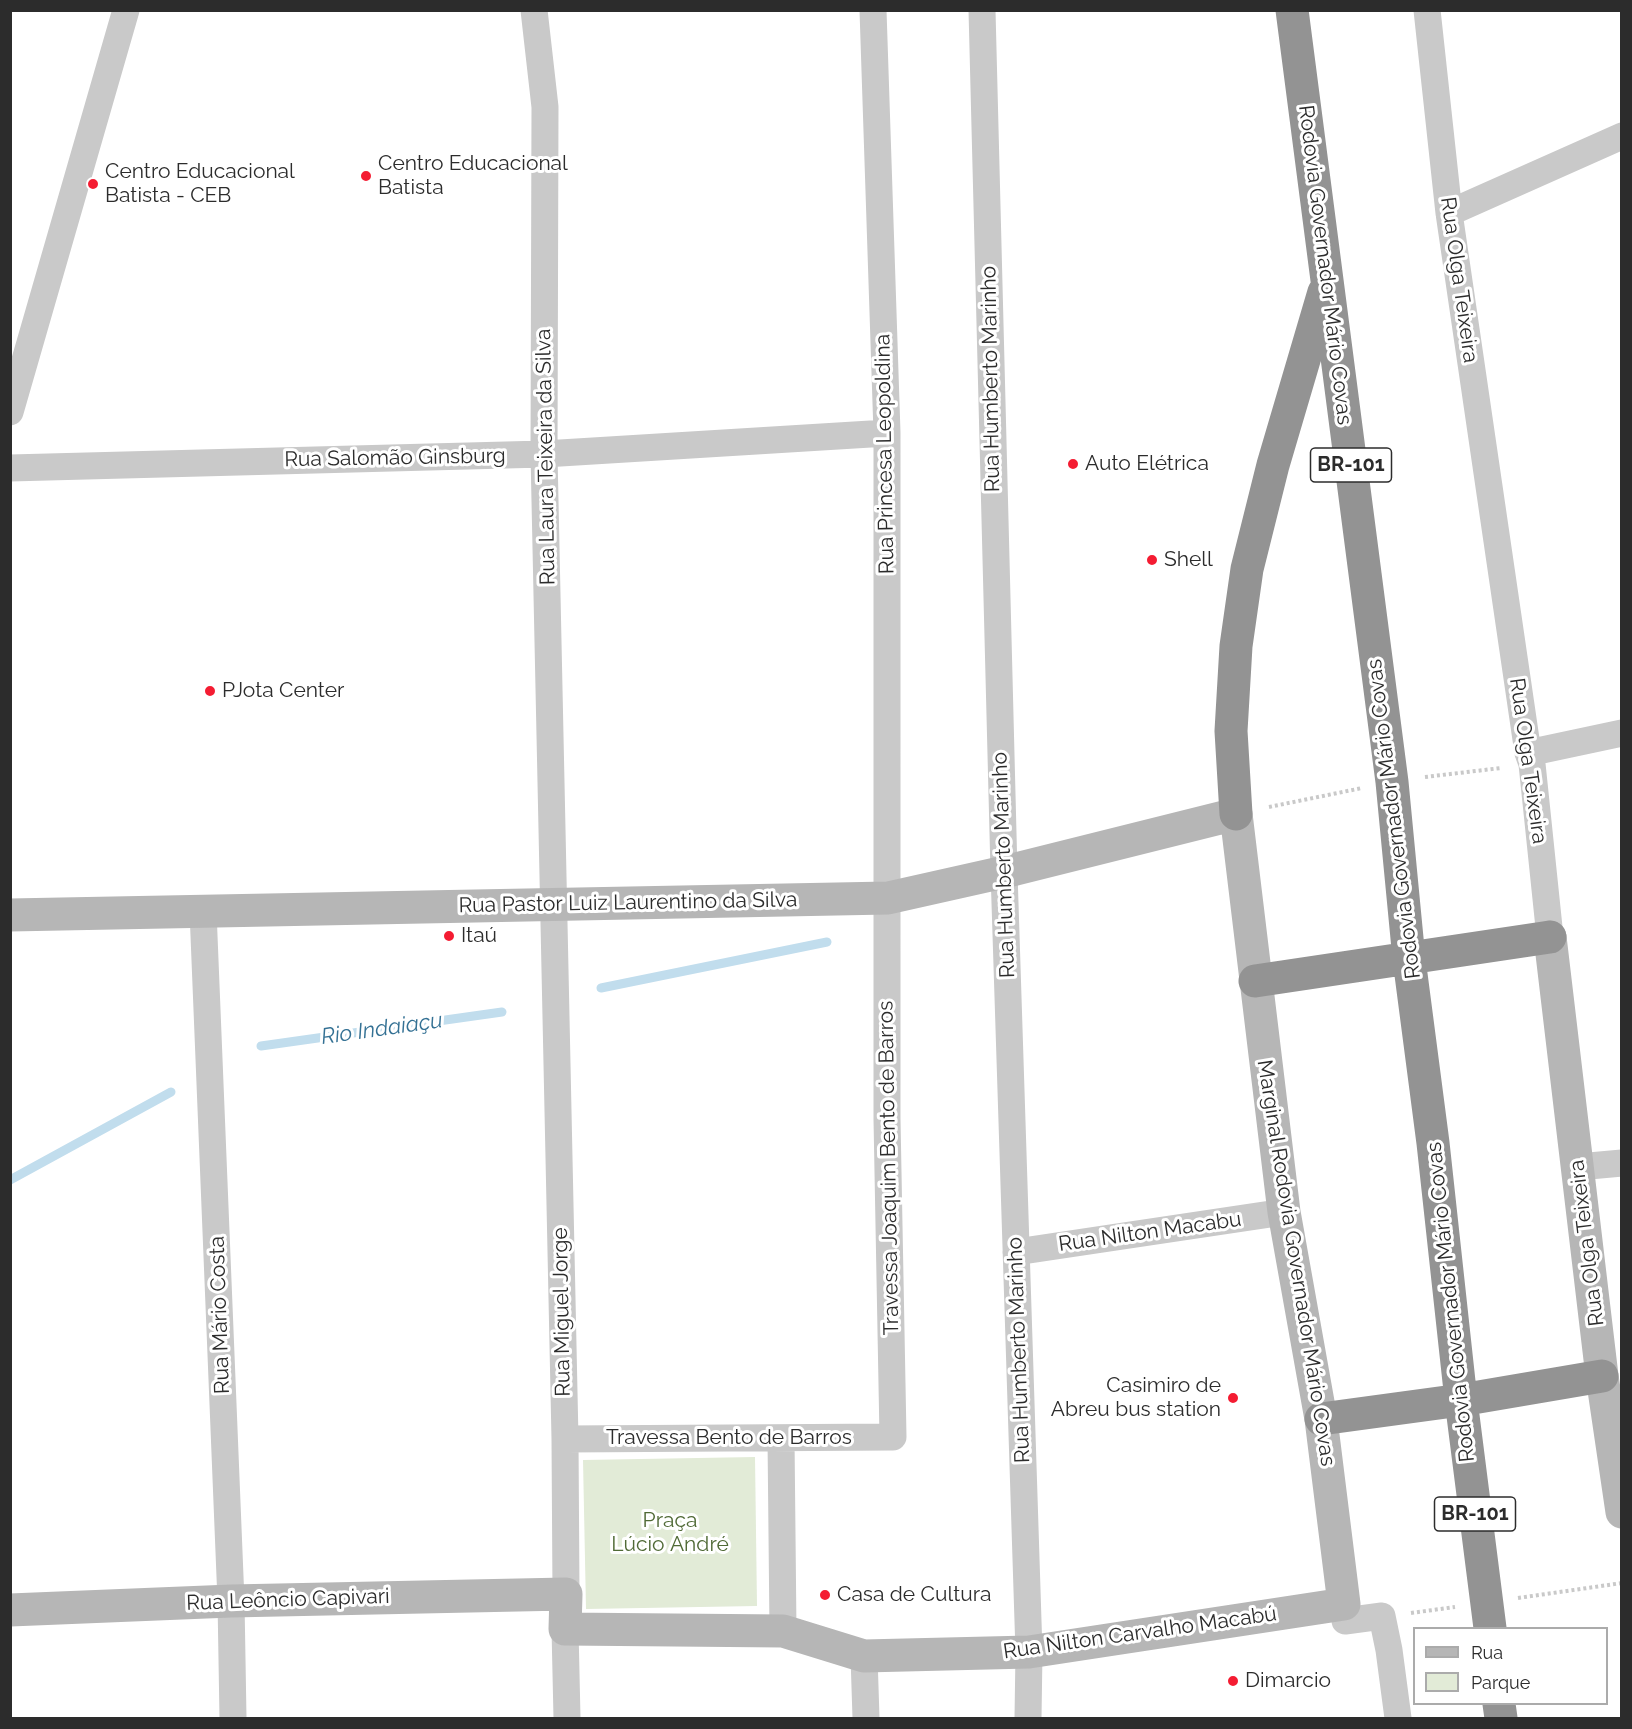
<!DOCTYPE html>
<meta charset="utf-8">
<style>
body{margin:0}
#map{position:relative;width:1632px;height:1729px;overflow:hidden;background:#fff;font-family:Raleway,sans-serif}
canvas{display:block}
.frame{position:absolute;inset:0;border:12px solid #2c2c2c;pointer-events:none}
.legend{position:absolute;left:1413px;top:1627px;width:195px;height:78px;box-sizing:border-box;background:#fff;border:2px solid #ababab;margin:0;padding:8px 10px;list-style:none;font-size:18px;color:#2c2c2c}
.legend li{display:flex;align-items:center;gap:12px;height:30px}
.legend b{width:30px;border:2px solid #ababab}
</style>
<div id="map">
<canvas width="1632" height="1729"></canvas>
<div class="frame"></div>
<ul class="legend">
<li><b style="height:8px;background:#b6b6b6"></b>Rua</li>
<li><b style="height:16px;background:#e2ebd7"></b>Parque</li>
</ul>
</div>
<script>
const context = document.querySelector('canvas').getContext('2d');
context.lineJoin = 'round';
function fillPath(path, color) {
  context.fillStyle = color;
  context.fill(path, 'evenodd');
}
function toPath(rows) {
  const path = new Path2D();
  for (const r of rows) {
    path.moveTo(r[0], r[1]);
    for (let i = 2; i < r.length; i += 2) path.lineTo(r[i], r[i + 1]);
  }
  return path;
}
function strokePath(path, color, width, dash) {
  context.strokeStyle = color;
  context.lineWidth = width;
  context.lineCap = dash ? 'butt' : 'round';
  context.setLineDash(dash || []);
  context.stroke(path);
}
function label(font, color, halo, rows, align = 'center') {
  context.font = font + ' Raleway,sans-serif';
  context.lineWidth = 6;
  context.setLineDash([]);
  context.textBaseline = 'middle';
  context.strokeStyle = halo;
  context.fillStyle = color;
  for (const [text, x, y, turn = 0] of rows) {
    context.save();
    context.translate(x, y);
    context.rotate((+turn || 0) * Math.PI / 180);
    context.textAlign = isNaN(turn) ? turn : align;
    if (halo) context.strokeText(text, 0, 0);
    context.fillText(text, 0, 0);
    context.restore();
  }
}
const green = toPath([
 [755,1457,757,1606,586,1609,583,1460]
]);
const stream = toPath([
 [601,988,827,942],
 [261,1046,502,1012],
 [10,1180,171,1092]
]);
const path = toPath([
 [1425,777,1501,768],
 [1269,807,1362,788],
 [1518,1598,1622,1583],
 [1411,1613,1455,1607]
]);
const street = toPath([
 [534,10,545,107,544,454,565,1439,566,1594],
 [982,10,1004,872,1029,1652,1028,1718],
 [1427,10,1449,213,1528,753,1532,764,1550,937],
 [1449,213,1622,136],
 [10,412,126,10],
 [10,468,544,454,887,433],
 [1528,753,1622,733],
 [203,911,231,1601,233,1718],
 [1578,1167,1622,1163],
 [1016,1252,1284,1212],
 [781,1438,783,1631],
 [565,1439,893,1437,887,1119,887,433,873,10],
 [1344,1604,1345,1621,1382,1616,1389,1650,1398,1718],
 [565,1629,567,1718],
 [864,1656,866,1718]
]);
const secondary = toPath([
 [10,915,888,898,1004,872,1236,814,1284,1212,1321,1419,1344,1604,1029,1652,864,1656,783,1631,565,1629,566,1594,231,1601,10,1610],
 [1550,937,1602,1376,1622,1512]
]);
const highway = toPath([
 [1292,10,1392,782,1409,959,1433,1143,1461,1400,1490,1628],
 [1236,814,1231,731,1236,646,1247,569,1273,465,1324,292],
 [1255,981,1550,937],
 [1321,1419,1461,1400,1602,1376],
 [1499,1704,1501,1718]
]);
const markers = [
 [366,176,6,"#f41c32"],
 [93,184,6,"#f41c32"],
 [1073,464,6,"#f41c32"],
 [1152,560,6,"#f41c32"],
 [210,691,6,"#f41c32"],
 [449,936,6,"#f41c32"],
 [1233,1398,6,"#f41c32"],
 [825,1595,6,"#f41c32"],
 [1233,1681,6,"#f41c32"]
];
const shields = [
 [1351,465,81],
 [1475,1514,81]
];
const shieldNames = [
 ["BR-101",1351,465],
 ["BR-101",1475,1514]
];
const poiNames = [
 ["Centro Educacional",378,164],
 ["Batista",378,188],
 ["Centro Educacional",105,172],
 ["Batista - CEB",105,196],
 ["Auto Elétrica",1085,464],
 ["Shell",1164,560],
 ["PJota Center",222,691],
 ["Itaú",461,936],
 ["Casimiro de",1221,1386,"right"],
 ["Abreu bus station",1221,1410,"right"],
 ["Casa de Cultura",837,1595],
 ["Dimarcio",1245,1681]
];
const streetNames = [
 ["Rodovia Governador Mário Covas",1325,265,83],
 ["Rua Olga Teixeira",1459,280,82],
 ["Rua Humberto Marinho",991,379,-91],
 ["Rua Princesa Leopoldina",885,454,-91],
 ["Rua Laura Teixeira da Silva",546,457,-91],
 ["Rua Salomão Ginsburg",395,458,-1],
 ["Rua Olga Teixeira",1528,761,82],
 ["Rodovia Governador Mário Covas",1394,819,-97],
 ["Rua Humberto Marinho",1004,865,-92],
 ["Rua Pastor Luiz Laurentino da Silva",628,903,-1],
 ["Travessa Joaquim Bento de Barros",889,1168,-91],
 ["Rua Nilton Macabu",1150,1232,-8],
 ["Rua Olga Teixeira",1587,1243,-97],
 ["Marginal Rodovia Governador Mário Covas",1296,1263,81],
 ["Rodovia Governador Mário Covas",1451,1302,-96],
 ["Rua Miguel Jorge",562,1312,-91],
 ["Rua Mário Costa",220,1315,-92],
 ["Rua Humberto Marinho",1019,1350,-92],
 ["Travessa Bento de Barros",729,1438],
 ["Rua Leôncio Capivari",288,1600,-2],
 ["Rua Nilton Carvalho Macabú",1140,1633,-8]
];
const parkNames = [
 ["Praça",670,1521],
 ["Lúcio André",670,1545]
];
const waterNames = [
 ["Rio Indaiaçu",382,1029,-8]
];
fillPath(green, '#e2ebd7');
strokePath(stream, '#c1dded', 9);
strokePath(path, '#c9c9c9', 4, [3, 3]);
strokePath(street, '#c9c9c9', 27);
strokePath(secondary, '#b6b6b6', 33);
strokePath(highway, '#939393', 33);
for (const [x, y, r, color] of markers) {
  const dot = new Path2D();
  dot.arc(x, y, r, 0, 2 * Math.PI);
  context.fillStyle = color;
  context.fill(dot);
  strokePath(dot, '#fff', 2);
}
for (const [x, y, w] of shields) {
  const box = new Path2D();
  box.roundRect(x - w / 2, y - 17, w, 34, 4.5);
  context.fillStyle = '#fff';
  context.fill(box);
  strokePath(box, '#2c2c2c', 1.5);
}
label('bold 20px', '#2c2c2c', null, shieldNames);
label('21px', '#2c2c2c', '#fff', poiNames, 'left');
label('21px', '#2c2c2c', '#fff', streetNames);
label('21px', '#506a36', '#fff', parkNames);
label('italic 22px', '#347194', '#fff', waterNames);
</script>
